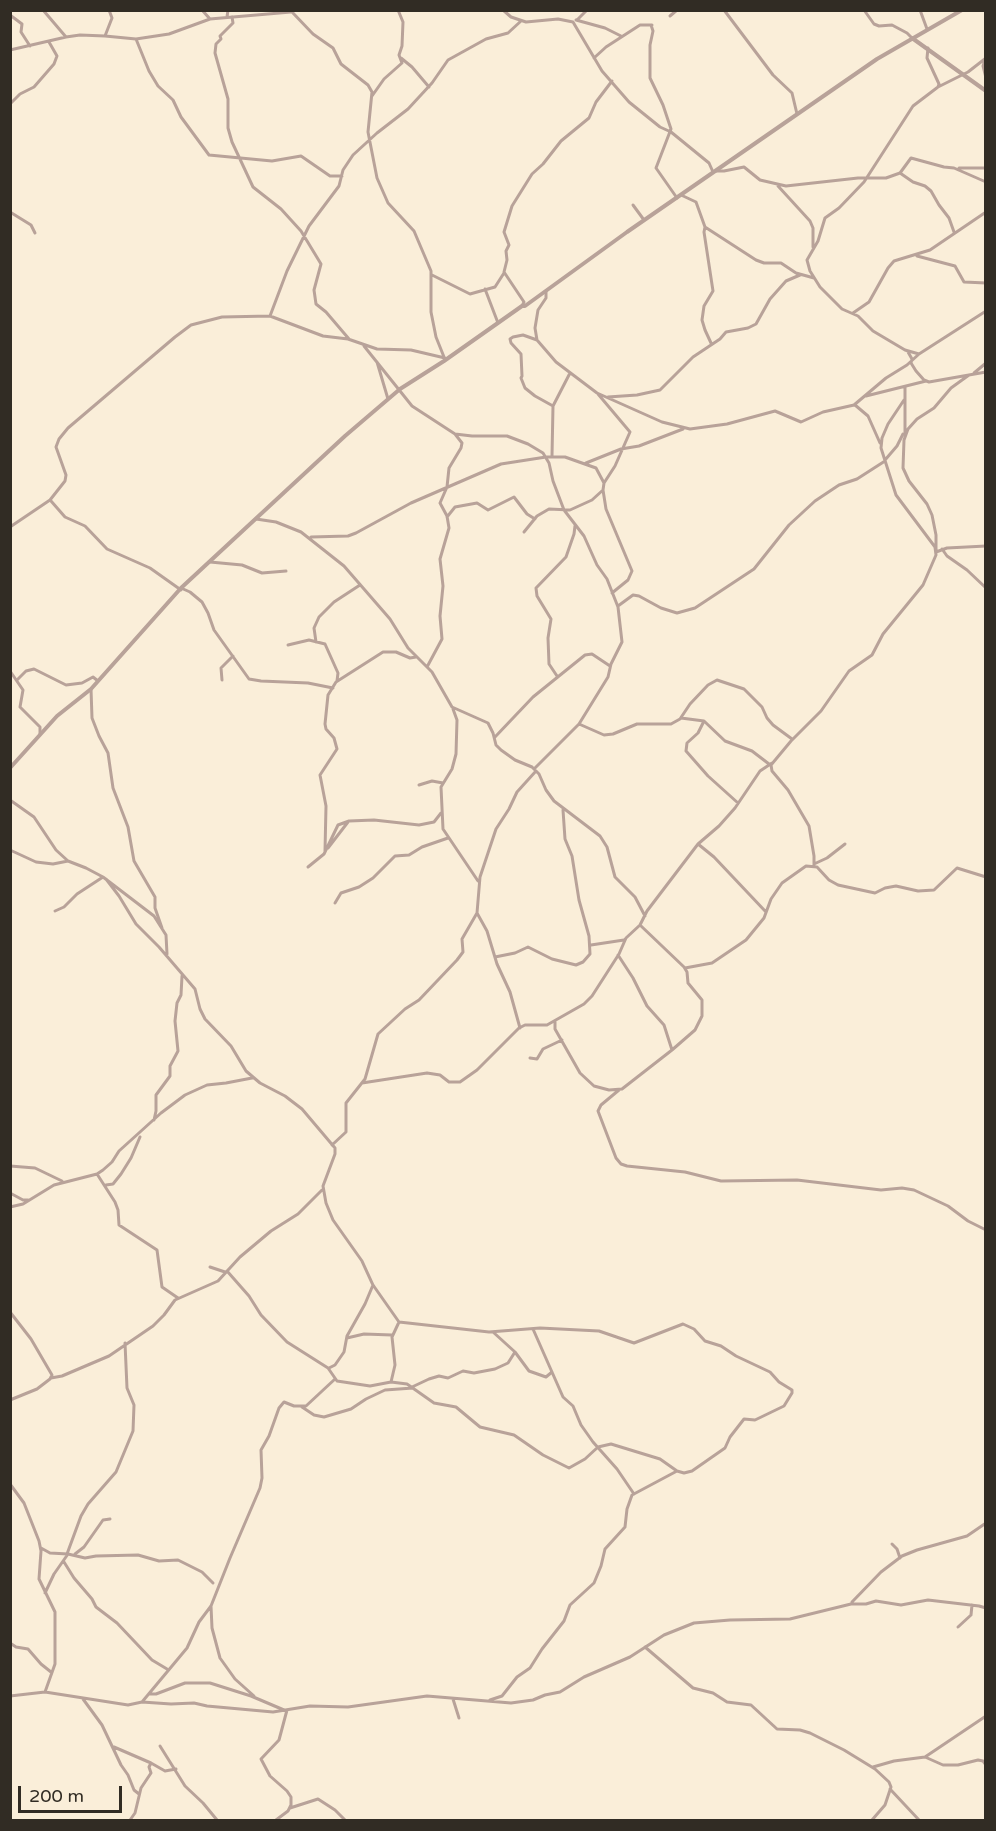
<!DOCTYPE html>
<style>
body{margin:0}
#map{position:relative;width:996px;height:1831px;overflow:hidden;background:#faeed9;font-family:"Varela Round",sans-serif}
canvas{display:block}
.frame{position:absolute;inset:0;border:12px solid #312c24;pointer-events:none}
.scale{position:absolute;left:18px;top:1786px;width:104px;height:27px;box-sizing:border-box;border:3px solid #312c24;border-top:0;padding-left:8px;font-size:18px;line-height:21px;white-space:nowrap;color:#312c24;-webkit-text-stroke:4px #faeed9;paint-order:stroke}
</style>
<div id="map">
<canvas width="996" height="1831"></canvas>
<div class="frame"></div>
<div class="scale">200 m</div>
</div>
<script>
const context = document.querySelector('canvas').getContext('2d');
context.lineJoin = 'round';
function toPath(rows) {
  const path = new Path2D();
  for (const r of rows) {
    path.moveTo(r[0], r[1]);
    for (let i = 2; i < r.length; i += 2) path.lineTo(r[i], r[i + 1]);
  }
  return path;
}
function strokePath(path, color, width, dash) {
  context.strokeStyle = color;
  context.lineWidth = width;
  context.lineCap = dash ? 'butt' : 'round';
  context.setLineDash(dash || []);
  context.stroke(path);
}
const minor = toPath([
 [43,10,66,37],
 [202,10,210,19],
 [503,10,511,17,526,22,558,19,573,22,602,71,629,102,660,127,671,132,709,163,713,172],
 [724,10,773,75,792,93,797,114],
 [864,10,874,24,879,26,892,25,907,33,912,38],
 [920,10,927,29],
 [292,12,313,34,333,48,341,64,368,85,372,92,368,132,377,178,388,203,414,231,431,271,431,312,436,337,444,357],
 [10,15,22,24,21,32,30,46],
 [670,16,677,10],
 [227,17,228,10],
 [232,17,233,23,220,36,221,39,216,44,215,53,228,99,228,128,232,142,253,187,281,209,301,231,321,264,314,290,316,304,326,312,349,339],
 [576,20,605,28,621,36],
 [577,20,587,10],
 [651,25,653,31,650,45,650,78,663,105,671,129,656,168,677,198],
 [105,36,112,18,109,10],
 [136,39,149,71,158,86,173,100,181,117,209,155,272,161,301,156,330,176,342,176],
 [928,48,927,58,939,84,938,87],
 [10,50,66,37,80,35,105,36,136,39,169,34,210,19,291,12],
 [401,58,412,67,429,87],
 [594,58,606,47,640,25,652,25],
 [985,60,983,66,986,78],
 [372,96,384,79,402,63,399,55,402,46,403,22,398,10],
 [10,104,20,94,34,87,54,64,57,56,49,42],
 [959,168,986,168],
 [716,171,724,171,744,167,760,180,786,186,858,178,886,178,900,173,911,158,944,167,954,168,986,182],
 [900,173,913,182,925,186,931,191,939,205,949,218,954,232],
 [778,186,810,221,813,228,813,247],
 [681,195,696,202,705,227,756,260,764,263,781,263,796,273,814,278],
 [633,205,644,220],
 [10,212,31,225,35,233],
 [705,227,704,232,713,291,704,306,702,320,705,330,711,343],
 [917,256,955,266,964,282,986,283],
 [432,275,470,294,495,287,504,273],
 [485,289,498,323],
 [522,306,524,302,504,272,507,260,506,251,509,245,504,232,512,206,532,174,543,164,561,141,589,118,596,102,612,81],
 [853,313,869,302,888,268,894,261,930,250,986,212],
 [270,316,287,271,309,226,339,186,343,170,353,155,377,133,408,109,432,83,448,60,486,39,508,33,521,21],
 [537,340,535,328,538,310,546,298,546,291],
 [364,346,412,406,455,434,462,443,461,448,449,468,447,487,440,503,447,516,449,528,440,559,443,586,440,616,442,639,427,667],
 [908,352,912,359,911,363,916,371,924,380,929,382,986,372],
 [919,354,905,350,873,331,858,316,842,309,820,287,810,271,807,260,818,241,825,218,839,208,864,182,913,106,938,87,968,72,986,58],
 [377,362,388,399],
 [974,373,986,363],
 [598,394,630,432,615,466,604,483],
 [866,396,926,381],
 [608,397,637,395,660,390,693,357,720,339,726,332,748,328,756,324,770,299,786,281,800,275],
 [855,405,868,416,880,443],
 [553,406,535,396,525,388,521,378,522,376,521,354,511,343,510,339,513,337,523,335,537,340,556,362,597,393,662,422,690,429,727,424,775,411,801,422,823,412,854,405,886,378,907,365,919,354,986,311],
 [455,434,472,436,507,436,528,444,543,453,549,463,553,481,564,510,584,536,597,565,607,579,618,607,622,642,611,664,608,677,579,724,534,769],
 [905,434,905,387],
 [552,456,553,406,570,373],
 [885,460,897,446,903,434],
 [586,463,621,449,639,446,683,429],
 [51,501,65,517,85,526,107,549,150,568,181,590],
 [447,517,455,507,477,503,488,510,514,497,527,514,535,519],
 [256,519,276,522,301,532,344,566,390,619,408,648,432,672,452,707,488,723,493,733,496,745,501,750,515,760,532,767,539,774,546,790,554,801,600,836,607,847,615,877,635,897,645,916],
 [10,527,50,500,65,481,66,475,56,447,59,439,68,428,175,337,191,325,222,317,270,316,323,336,348,339,377,349,411,350,445,358],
 [524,532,537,516,549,509,570,510,592,500,603,490],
 [311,537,348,536,356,533,411,503,501,464,546,457,565,457,596,468,604,483,603,490,606,509,632,571,628,580,612,593],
 [942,549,947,556,967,570,986,588],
 [936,550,936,535,932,515,927,504,909,481,903,468,904,440,908,429,917,419,934,408,951,388,969,375],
 [936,552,947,548,986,546],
 [210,562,242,565,262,573,286,571],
 [181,588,190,592,202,602,208,613,214,630,249,679,261,681,308,683,333,688],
 [618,606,633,595,639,596,661,608,677,613,695,608,754,569,789,525,815,501,839,485,857,479,885,461],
 [316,642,314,628,319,617,334,602,360,585],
 [288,645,309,640,325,644,338,673,337,681],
 [10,671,23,690,20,707,40,727,40,734],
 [557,676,549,664,548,638,551,619,537,596,536,588,566,557,574,534,575,526],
 [18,679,26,671,34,669,66,685,82,683,93,677,98,681],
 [222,680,221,668,233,656],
 [91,689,92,718,99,736,108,753,113,788,128,827,134,861,155,897,155,908,162,928],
 [453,709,457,720,456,754,452,769,441,787,443,829,478,881],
 [681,718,704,721,725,741,752,751,769,764],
 [704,721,698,733,687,743,686,751,708,776,738,803],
 [579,724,604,735,613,734,637,724,671,724,680,719,690,704,708,685,717,680,744,689,762,707,767,718,773,725,792,739],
 [495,737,533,697,585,655,592,654,610,666],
 [419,785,432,781,443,783],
 [10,800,34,817,56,850,68,861],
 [698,844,714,857,766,912],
 [328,848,348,822],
 [10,850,36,862,53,864,68,861,86,868,103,877,154,916,166,935,167,954],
 [325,851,326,806,320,775,337,749,334,738,326,729,325,724,328,695,336,682,383,652,396,652,410,658,416,657],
 [814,864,827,858,845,844],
 [814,866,814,856,809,826,788,790,772,771,771,765,791,741,821,711,849,671,872,655,883,634,923,585,936,555,935,547,896,495,881,448,882,438,888,424,904,400],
 [308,867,324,854,338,825,349,821,374,820,419,825,434,822,441,813],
 [106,879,119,896,136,924,159,947,195,989,200,1009,205,1019,231,1046,246,1071,260,1083,285,1096,302,1109,335,1148,335,1154,323,1186,326,1203,333,1220,362,1261,373,1285,399,1322,489,1332,540,1328,599,1331,634,1343,683,1324,694,1329,705,1341,721,1346,736,1356,770,1372,779,1382,792,1390,792,1393,784,1406,755,1420,744,1419,730,1437,725,1448,692,1471,684,1473,677,1471,660,1459,611,1444,598,1447,585,1459,569,1468,543,1455,514,1435,480,1427,456,1407,434,1403,407,1384,391,1382,370,1386,337,1381,328,1368,287,1342,261,1315,249,1296,227,1271],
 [335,903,341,893,359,887,373,878,395,856,409,855,422,847,448,838],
 [55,911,64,907,77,894,103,877],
 [591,945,624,940],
 [618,955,633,978,647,1006,664,1025,672,1050],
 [495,957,515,953,528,947,552,959,576,965,583,962,590,954,589,936,579,900,572,856,565,839,563,810],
 [685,968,712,963,746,940,764,918,771,899,782,883,806,866,817,867,829,880,838,885,875,893,885,888,896,886,918,891,934,890,957,868,986,877],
 [555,1022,555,1029,580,1073,594,1086,609,1090,622,1089,672,1050,695,1030,702,1016,702,1000,688,983,687,972,684,967,640,925],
 [520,1028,510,992,497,964,487,931,477,913,480,877,496,829,509,809,517,792,536,771],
 [530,1058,537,1059,543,1049,562,1040],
 [362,1083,427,1073,440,1075,449,1082,460,1082,477,1070,519,1028,525,1025,547,1025,584,1004,592,996,619,954,626,938,640,925,647,911,698,844,719,826,735,808,760,771,772,763],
 [619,1090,601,1105,598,1111,616,1158,621,1164,627,1166,685,1172,721,1181,797,1180,881,1190,902,1188,914,1190,948,1206,968,1221,986,1230],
 [154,1120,156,1111,156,1095,170,1076,170,1066,178,1051,175,1021,177,1003,181,995,182,976],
 [332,1145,346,1132,346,1103,365,1079,378,1034,405,1009,419,1000,457,960,463,952,462,939,477,913],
 [10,1166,35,1168,62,1181],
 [97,1174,115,1202,118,1210,119,1225,157,1250,162,1287,178,1298],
 [106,1185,113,1184,121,1174,131,1158,140,1137],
 [10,1193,23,1200,28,1200],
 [10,1207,23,1204,54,1185,97,1174,103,1170,112,1162,119,1151,161,1113,185,1095,207,1085,226,1083,252,1078],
 [210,1267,225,1272],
 [10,1312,31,1339,52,1375,50,1379,37,1389,10,1400],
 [533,1329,563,1397,573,1406,581,1425,593,1442,617,1469,634,1494],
 [493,1332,515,1352,529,1371,546,1377,552,1372],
 [347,1338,364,1334,392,1335],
 [329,1368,335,1365,344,1352,347,1336,365,1304,373,1285],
 [51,1378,62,1376,109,1356,153,1326,164,1315,175,1300,218,1281,240,1257,271,1231,298,1214,322,1190],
 [391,1382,395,1365,392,1337,399,1322],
 [412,1387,429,1379,439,1376,448,1378,463,1371,474,1373,495,1369,508,1363,515,1352],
 [302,1407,314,1415,324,1417,351,1409,366,1399,385,1390,413,1388],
 [10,1484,24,1503,39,1541,41,1551,39,1579,55,1612,55,1664,45,1692],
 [892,1544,897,1549,900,1558],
 [41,1548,50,1553,68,1554,85,1558,96,1556,138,1555,159,1561,178,1560,202,1572,213,1583],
 [67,1554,81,1516,88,1504,116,1472,133,1431,134,1405,127,1388,125,1343],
 [75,1554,84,1547,103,1520,110,1519],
 [64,1562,74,1578,92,1599,96,1607,117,1623,152,1660,167,1669],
 [45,1593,54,1574,68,1554],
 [852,1602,881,1572,902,1556,917,1550,967,1536,986,1523],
 [211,1606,212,1628,220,1658,235,1679,254,1696],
 [958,1627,971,1615,972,1605],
 [10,1643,16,1647,28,1649,41,1664,51,1672],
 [645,1647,693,1688,713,1693,727,1702,751,1705,777,1729,800,1730,810,1733,844,1750,875,1769,889,1782,891,1787,885,1805,872,1820],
 [149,1694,156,1694,185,1683,210,1683,251,1696,284,1710],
 [10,1696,45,1692,128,1705,142,1702,171,1704,194,1703,207,1706,273,1712,310,1706,348,1707,427,1696,511,1703,533,1700,545,1695,560,1692,584,1677,630,1657,664,1635,694,1623,730,1620,790,1619,851,1604,866,1604,876,1601,901,1605,928,1600,979,1606,986,1608],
 [83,1699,102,1725,121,1765,128,1775,134,1790,139,1794],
 [453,1699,459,1718],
 [490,1700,502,1696,517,1677,530,1668,542,1649,564,1621,570,1605,594,1583,601,1566,605,1549,625,1527,627,1509,632,1495,677,1471],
 [142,1702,187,1648,199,1622,211,1606,230,1558,260,1488,262,1478,261,1450,269,1436,279,1408,284,1402,294,1406,306,1406,335,1379],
 [160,1746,185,1786,203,1803,217,1820],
 [114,1747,151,1763,165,1771,176,1769],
 [925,1757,943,1765,958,1765,978,1760,983,1761,986,1765],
 [873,1767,894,1761,925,1757,986,1716],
 [890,1789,919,1820],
 [290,1808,318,1799,335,1810,345,1820],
 [130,1820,135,1813,141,1788,151,1773,149,1767,151,1763],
 [276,1820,288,1811,291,1805,291,1797,287,1791,270,1776,261,1759,279,1740,287,1710]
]);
const tertiary = toPath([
 [912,38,986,91],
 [10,768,57,716,91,689,181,588,345,436,400,389,444,361,522,306,525,306,627,232,877,59,962,10]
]);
strokePath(minor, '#b8a299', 3);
strokePath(tertiary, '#b8a299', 4);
</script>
